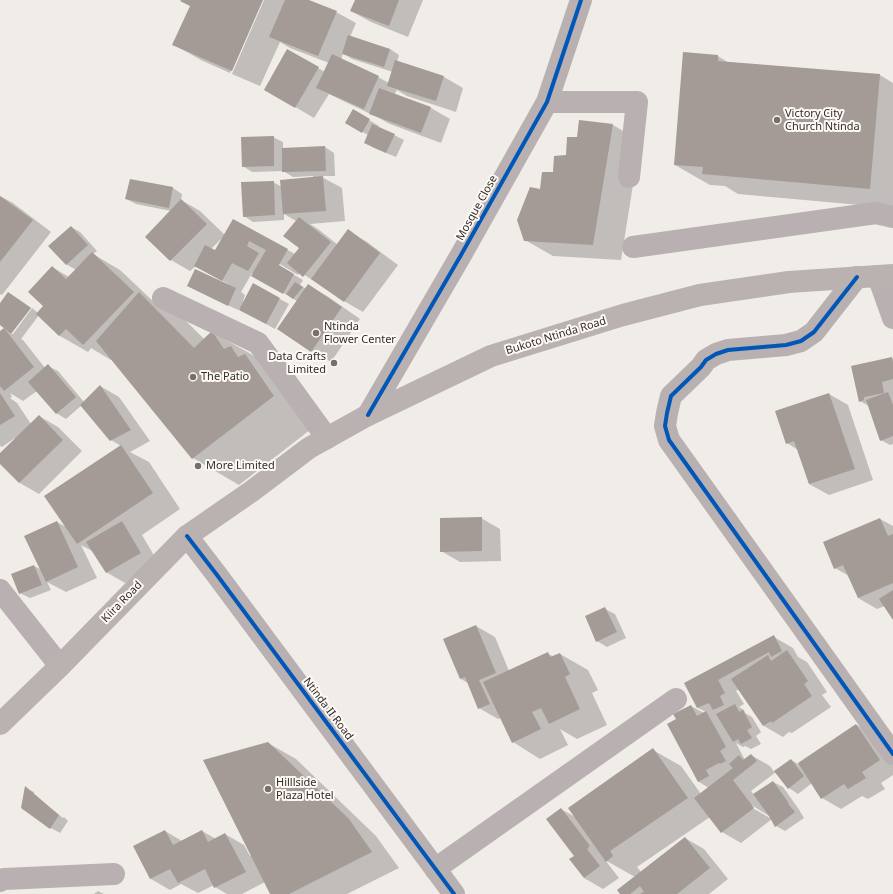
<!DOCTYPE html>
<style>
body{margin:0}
canvas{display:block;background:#f0ece8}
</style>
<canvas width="893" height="894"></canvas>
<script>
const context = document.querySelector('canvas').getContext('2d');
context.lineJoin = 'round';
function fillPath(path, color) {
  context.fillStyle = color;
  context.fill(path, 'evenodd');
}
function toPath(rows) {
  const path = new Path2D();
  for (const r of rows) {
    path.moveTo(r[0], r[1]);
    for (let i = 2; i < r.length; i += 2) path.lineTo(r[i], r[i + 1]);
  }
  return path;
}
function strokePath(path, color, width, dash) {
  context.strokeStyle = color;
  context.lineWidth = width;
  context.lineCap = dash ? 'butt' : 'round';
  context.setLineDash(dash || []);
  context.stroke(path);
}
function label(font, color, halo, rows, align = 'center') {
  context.font = font + ' "Noto Sans",sans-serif';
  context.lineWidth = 4;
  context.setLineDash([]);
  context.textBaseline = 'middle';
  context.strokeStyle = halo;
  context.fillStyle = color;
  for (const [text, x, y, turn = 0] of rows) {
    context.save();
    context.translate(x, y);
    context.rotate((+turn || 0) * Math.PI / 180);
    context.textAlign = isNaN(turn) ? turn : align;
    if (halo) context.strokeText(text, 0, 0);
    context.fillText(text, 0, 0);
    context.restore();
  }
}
const shadow = toPath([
 [182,0,262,0,230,73,201,60,173,44,191,6],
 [264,0,307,0,336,12,356,23,350,37,390,49,399,55,397,62,444,77,463,88,456,112,407,96,397,90,394,95,431,108,450,119,441,143,390,124,377,117,337,98,329,94,314,118,265,89,287,50,325,72,329,63,290,48,280,42,260,86,232,74],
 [343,53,352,59,393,72,389,83,378,77,341,60],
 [356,0,423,0,408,37,371,22,351,11],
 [718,56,729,63,880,75,893,83,893,208,738,194,725,186,710,185,675,165],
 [354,111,379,126,378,128,394,135,404,140,396,157,374,148,365,143,368,135,347,123],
 [613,125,640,141,621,260,553,256,525,240,554,173,567,156,578,138],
 [273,137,283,142,283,149,325,147,334,153,335,176,320,176,342,188,345,221,310,224,318,229,338,245,348,231,367,242,398,265,363,312,344,301,300,272,298,275,278,263,277,265,303,280,300,285,306,289,308,285,327,296,360,319,331,362,312,351,278,328,297,301,253,275,254,274,252,273,241,292,245,295,243,301,244,301,253,284,289,304,275,329,239,309,238,310,198,291,188,286,227,285,228,284,196,266,190,271,171,260,146,237,171,211,136,204,126,199,130,180,173,188,182,194,181,200,200,211,225,235,234,220,295,254,300,248,296,221,284,214,284,220,253,222,244,216,273,182,282,187,313,178,313,176,293,177,283,171,252,172,243,166],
 [222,238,216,252,211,249],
 [0,196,13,203,51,232,2,295,0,294],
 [71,227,80,232,97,251,93,254,120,270,154,302,185,320,204,339,212,332,258,358,319,423,239,485,193,458,112,359,111,360,91,348,88,352,60,336,39,315,21,339,23,340,45,368,48,366,58,371,84,402,100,386,119,397,150,441,130,452,149,462,180,509,142,535,159,564,125,583,106,572,94,552,81,545,97,578,66,592,47,582,51,590,30,598,20,593,34,566,42,570,57,522,68,528,121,446,111,440,82,405,66,419,56,413,37,391,23,401,10,393,12,397,10,398,17,403,31,424,39,416,58,427,82,451,39,494,20,483,0,463,0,454,15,439,15,438,2,447,0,446,0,332,5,328,0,324,0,304,9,293,30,307,10,334,13,334,32,308,38,313,45,306,52,267,69,277,76,270,66,264],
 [891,358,893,359,893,444,890,445,881,440,869,406,860,401],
 [829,394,848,405,873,480,829,495,809,484,798,450,787,443],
 [481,518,500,529,501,561,460,562,441,551],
 [880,519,893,526,893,618,885,606,877,609,858,598,849,576,835,568,824,542],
 [605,609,615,614,626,638,607,647,597,641],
 [476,626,495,637,509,671,547,653,554,657,560,654,588,670,598,690,592,693,607,725,577,739,560,729,568,745,540,759,513,742,501,718,498,719,479,708,468,683,461,679],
 [774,637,793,648,798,657,807,662,827,692,822,695,831,707,792,733,789,732,783,737,764,726,739,689,736,691,744,704,739,707,744,710,745,713,752,717,761,732,756,736,761,744,751,749,745,746,743,747,736,743,745,760,751,755,770,766,774,772,791,760,798,764,857,725,876,736,893,762,893,775,881,783,885,789,868,799,862,796,841,809,822,798,812,783,798,794,789,788,776,772,751,791,754,795,773,782,783,787,798,808,804,818,785,831,776,826,772,819,741,843,722,832,710,817,637,867,641,872,685,838,704,849,728,879,709,894,621,894,635,877,605,860,619,878,603,889,584,878,561,809,577,818,653,750,681,766,701,794,709,788,699,782,677,719,691,706,704,713,706,712,698,708,686,683],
 [750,804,769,816,770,818,749,806],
 [268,743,296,759,376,836,399,868,347,894,271,894,265,882,242,894,227,894,215,887,214,885,198,893,181,884,170,890,151,879,134,847,165,831,182,841,202,831,216,839,225,834,244,845,250,856,252,855],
 [25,788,34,792,34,795,63,818,64,817,68,821,60,833,51,828,22,807],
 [98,891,104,894,94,894]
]);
const building = toPath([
 [181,0,263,0,232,71,172,45,190,6,180,1],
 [285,0,309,0,337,11,318,56,269,37],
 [355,0,399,0,389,26,350,11],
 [348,35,390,49,384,67,342,54],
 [287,49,319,67,295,108,264,90],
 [683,52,718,55,718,61,880,74,870,189,702,174,703,167,674,165],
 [332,54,379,76,364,109,316,88],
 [395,60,444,76,436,101,387,86],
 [379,88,431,107,421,133,369,114],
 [353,109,370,119,362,133,345,123],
 [579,120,613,124,593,245,524,241,517,220,530,187,540,189,542,172,553,172,554,156,566,155,567,137,577,137],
 [372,124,395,134,386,153,364,143],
 [274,136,274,166,242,167,241,137],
 [325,146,326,171,282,172,282,148],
 [323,176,326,211,283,214,280,180],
 [130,179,173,187,169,208,125,199],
 [274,181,275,215,243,217,241,182],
 [0,196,33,220,0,262],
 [181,199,207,224,170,261,145,237],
 [299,217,331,242,303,277,287,263,299,248,283,236],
 [233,219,288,249,279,265,294,274,283,294,251,276,266,250,249,241,247,246,259,253,248,271,232,263,222,281,194,266,205,245,215,250],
 [71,226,88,245,66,265,48,246],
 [348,229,380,253,344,302,311,279],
 [92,252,134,292,83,345,66,329,59,336,36,314,43,306,28,292,52,266,66,279],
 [195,269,236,288,228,306,187,286],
 [295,282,303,287,293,299,286,294],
 [253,283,280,298,266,324,239,310],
 [308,284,342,307,311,352,277,329],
 [8,292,31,308,11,334,0,325,0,303],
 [139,292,194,348,212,331,224,349,231,346,238,357,245,354,274,396,192,459,96,341],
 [4,328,34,367,4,391,0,386,0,331],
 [892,357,893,363,893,379,882,382,884,393,864,397,864,400,859,402,851,366],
 [48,364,76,397,56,414,28,382],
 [100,385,131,430,110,441,80,405],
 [888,392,893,405,893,436,880,441,866,400],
 [0,393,15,416,0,425],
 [829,393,855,469,809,484,794,441,786,444,775,411],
 [39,415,63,440,19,483,0,464,0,453],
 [121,445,153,493,77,544,44,496],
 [482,517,482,551,440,552,440,518],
 [880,518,888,536,893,534,893,583,858,598,843,565,834,569,823,542],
 [57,521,78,567,46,582,24,536],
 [122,521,141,553,106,573,86,542],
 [34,565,42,585,19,594,11,574],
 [893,590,893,620,879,599],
 [605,607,617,632,596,642,585,616],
 [476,625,496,673,479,680,490,704,478,709,465,677,460,679,443,639],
 [774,635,782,651,771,657,769,652,718,680,725,693,720,696,724,705,713,710,709,703,697,708,684,683],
 [787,650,808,681,804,684,812,696,772,723,771,721,763,726,731,679,768,655,771,661],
 [548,652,550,657,560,653,570,674,565,677,580,709,549,724,541,708,532,712,541,729,512,743,483,682],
 [735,704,739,712,743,710,752,727,747,730,752,738,741,744,738,739,733,742,716,714],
 [691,705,697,716,706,711,726,747,720,751,726,761,720,764,719,763,706,770,709,776,698,782,667,724,676,719,673,714],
 [856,724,880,760,862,772,866,778,848,789,844,784,821,799,798,763],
 [268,742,349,819,372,852,289,894,270,894,203,760],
 [653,748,688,798,610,851,613,856,606,862,568,808],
 [751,754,757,761,733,780,754,808,721,833,694,798,733,768,729,764,739,755,743,760],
 [791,759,804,776,788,789,774,771],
 [773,781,788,802,789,805,795,812,775,827,769,816,753,794],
 [25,786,59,815,50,829,21,808],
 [561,808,590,846,587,849,600,866,584,878,569,859,574,856,546,819],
 [165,830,173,845,202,830,208,842,225,833,246,872,214,888,205,869,178,883,170,869,150,879,133,846],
 [685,837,710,868,677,894,640,894,644,892,640,886,630,894,620,894,617,890]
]);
const minor = toPath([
 [547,102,637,102,629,177],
 [633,247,876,213,893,217],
 [878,276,893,318],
 [857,277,814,332,801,341,786,345,728,350,716,354,706,360,701,367,671,396,667,413,665,426,669,440,893,754],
 [163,298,258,343,327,438],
 [368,415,461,255,547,102,581,0],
 [187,536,217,575,454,894],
 [0,590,60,666],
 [435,869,676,699],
 [0,881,4,879,114,874]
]);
const major = toPath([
 [0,724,60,666,187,536,252,491,309,448,368,415,491,356,623,315,700,295,789,282,893,275]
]);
const cycleway = toPath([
 [857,277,814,332,801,341,786,345,728,350,716,354,706,360,701,367,671,396,667,413,665,426,669,440,893,754],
 [368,415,461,255,547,102,581,0],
 [187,536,217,575,454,894]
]);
const markers = [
 [777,120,4,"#73706d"],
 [316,333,4,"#73706d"],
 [334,363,4,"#73706d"],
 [193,377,4,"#73706d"],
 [198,466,4,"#73706d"],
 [268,789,4,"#73706d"]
];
const poiNames = [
 ["Victory City",785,114],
 ["Church Ntinda",785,127],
 ["Ntinda",324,327],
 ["Flower Center",324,340],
 ["Data Crafts",326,357,"right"],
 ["Limited",326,370,"right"],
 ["The Patio",201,377],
 ["More Limited",206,466],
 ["Hilllside",276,783],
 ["Plaza Hotel",276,796]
];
const streetNames = [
 ["Mosque Close",477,208,-61],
 ["Bukoto Ntinda Road",556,336,-17],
 ["Kiira Road",122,602,-46],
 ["Ntinda II Road",328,709,53]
];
fillPath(shadow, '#0003');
fillPath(building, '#a49a96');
strokePath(minor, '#b8b0b1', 22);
strokePath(major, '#bab1b1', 22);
strokePath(cycleway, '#0057b8', 4);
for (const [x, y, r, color] of markers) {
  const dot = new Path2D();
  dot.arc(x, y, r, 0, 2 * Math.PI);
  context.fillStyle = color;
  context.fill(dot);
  strokePath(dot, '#fef9f5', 1.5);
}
label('11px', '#302e2b', '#fef9f5', poiNames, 'left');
label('11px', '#302e2b', '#fef9f5', streetNames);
</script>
